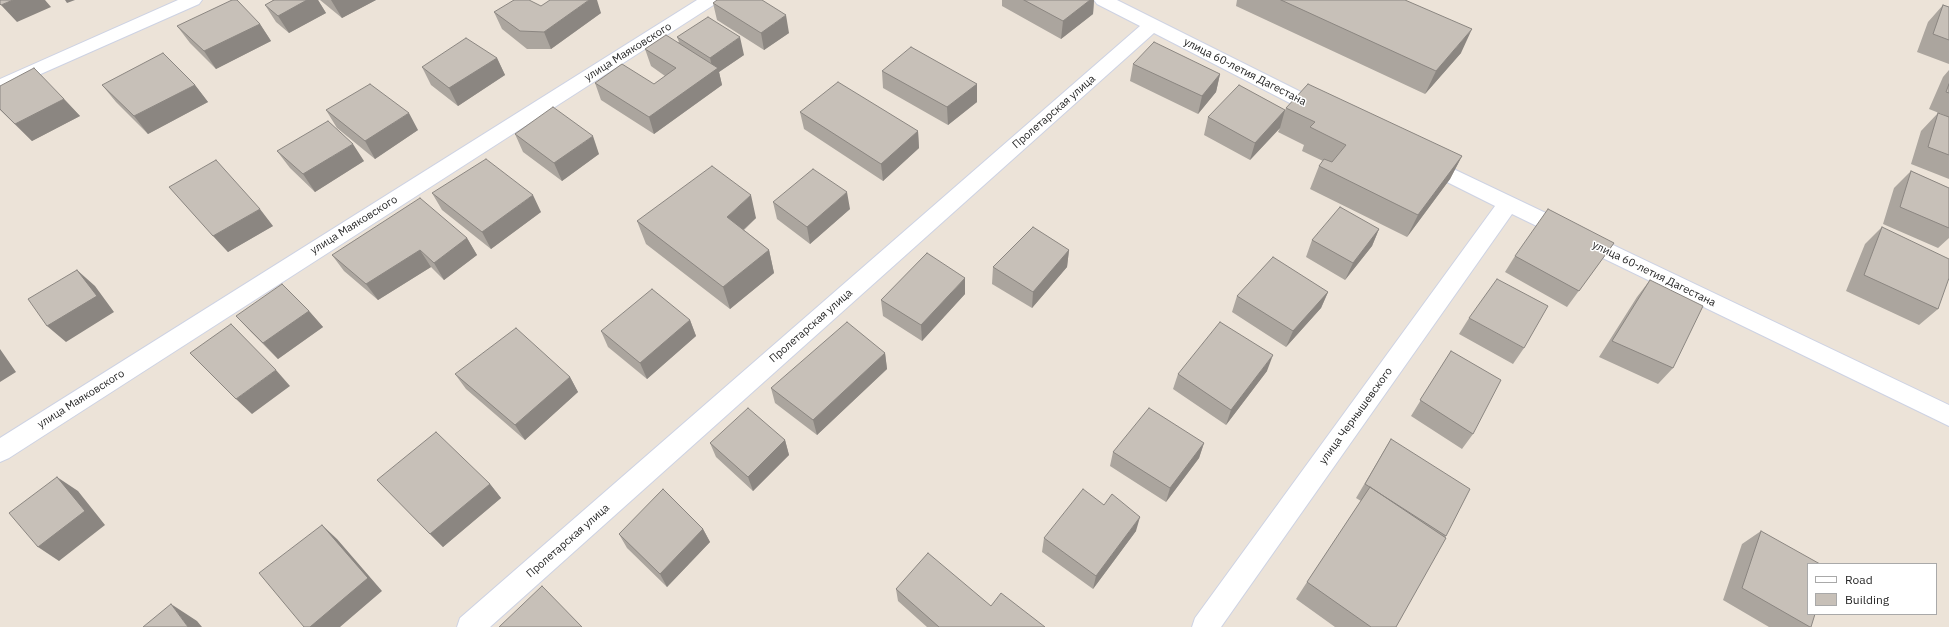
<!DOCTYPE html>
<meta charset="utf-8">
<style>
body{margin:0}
#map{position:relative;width:1949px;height:627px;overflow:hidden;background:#ece3d8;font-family:"IBM Plex Sans",sans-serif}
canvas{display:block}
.legend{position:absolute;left:1807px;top:563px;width:130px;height:52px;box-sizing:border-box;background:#fff;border:1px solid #a9a9a9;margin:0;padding:5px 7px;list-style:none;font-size:12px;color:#282828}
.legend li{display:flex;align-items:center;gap:8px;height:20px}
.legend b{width:20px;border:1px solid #a9a9a9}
</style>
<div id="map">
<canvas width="1949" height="627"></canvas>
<ul class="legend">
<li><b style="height:5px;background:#fff"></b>Road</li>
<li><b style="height:11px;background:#c7c0b8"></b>Building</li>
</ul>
</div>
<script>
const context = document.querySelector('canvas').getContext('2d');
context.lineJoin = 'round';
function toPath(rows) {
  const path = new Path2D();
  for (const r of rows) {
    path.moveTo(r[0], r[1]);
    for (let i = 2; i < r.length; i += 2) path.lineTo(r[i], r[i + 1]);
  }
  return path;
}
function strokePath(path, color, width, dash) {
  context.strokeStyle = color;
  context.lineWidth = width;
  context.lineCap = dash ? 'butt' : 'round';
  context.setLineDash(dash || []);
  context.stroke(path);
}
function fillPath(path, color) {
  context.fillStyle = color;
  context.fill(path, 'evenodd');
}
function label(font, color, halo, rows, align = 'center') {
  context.font = font + ' "IBM Plex Sans",sans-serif';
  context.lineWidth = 3;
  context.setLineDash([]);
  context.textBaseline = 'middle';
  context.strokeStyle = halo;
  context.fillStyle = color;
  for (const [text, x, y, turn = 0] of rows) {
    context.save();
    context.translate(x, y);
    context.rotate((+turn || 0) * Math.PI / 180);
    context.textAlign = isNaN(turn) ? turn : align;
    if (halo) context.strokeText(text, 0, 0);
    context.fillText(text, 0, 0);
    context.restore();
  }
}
const street = toPath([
 [178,0,202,0,199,4,0,92,0,79,178,0],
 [697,0,718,0,715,4,9,458,0,462,0,438,697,0],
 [1094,0,1117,0,1329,106,1331,111,1329,116,1322,117,1315,116,1154,33,490,627,457,627,460,618,1140,26,1097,4,1094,0],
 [1424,155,1949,405,1949,426,1512,214,1221,627,1192,627,1195,618,1495,206,1417,167,1414,162,1417,157,1424,155]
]);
const wall = toPath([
 [272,0,318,0,326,13,289,33,276,22,265,5,273,1],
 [320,0,376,0,342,18],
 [1002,0,1094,0,1093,14,1061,39,1002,6],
 [1237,0,1405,0,1461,53,1425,94,1236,6],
 [713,3,789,33,764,50,717,20],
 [1943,5,1949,7,1949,64,1917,52,1928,22],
 [541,6,601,13,551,49,527,49,502,29,494,12],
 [260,24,271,41,216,69,190,43,177,26],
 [677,37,744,55,719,72,722,85,654,134,601,100,595,83,654,84,665,76,651,66,645,49,679,42],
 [497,58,505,75,458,106,431,85,422,67],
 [1133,64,1220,74,1216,92,1198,114,1130,81],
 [1949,70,1949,117,1929,109,1943,77],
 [882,71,977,84,977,102,948,125,883,88],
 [102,85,195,85,208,102,148,134,116,102],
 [0,86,64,99,80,116,32,141,0,110],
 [1286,108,1462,156,1450,179,1407,237,1310,189,1319,166,1323,161,1302,151,1304,145,1278,132,1280,128,1250,160,1204,135,1208,117,1285,110],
 [326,110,418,130,375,159,337,128],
 [800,112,918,131,919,148,883,181,804,129],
 [1938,113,1949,117,1949,179,1911,164,1921,131],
 [515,134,599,154,562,181,523,152],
 [277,151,364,161,315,192,290,168],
 [1911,171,1949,188,1949,238,1938,248,1883,224,1894,188],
 [169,187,273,226,228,252],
 [432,193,541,212,491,249,442,210],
 [773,202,850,209,810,244,777,219],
 [756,218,744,230,769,250,774,273,730,309,646,244,637,221],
 [1882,227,1938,309,1919,325,1846,291,1865,244],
 [1379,229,1372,246,1345,280,1306,257,1312,240],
 [467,238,477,255,444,280,431,267,378,300,344,271,332,255],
 [1614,243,1567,307,1505,272,1515,256],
 [1069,250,1067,267,1032,308,992,284,993,267],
 [1650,280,1673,368,1658,384,1599,357,1637,297],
 [1328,292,1321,308,1286,347,1232,312,1237,296],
 [965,294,922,341,883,316,881,300],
 [309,311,323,327,278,359,251,332,236,316],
 [1469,318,1524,348,1513,364,1459,334],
 [690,320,696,336,647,379,608,347,601,331],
 [1451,351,1473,434,1462,449,1411,416],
 [885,353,887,369,817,435,775,403,771,388],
 [1267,371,1226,425,1173,389,1178,374],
 [455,374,570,377,578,392,525,440,466,389],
 [1391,439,1446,536,1396,627,1335,627,1296,599,1307,582,1361,501,1356,498],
 [785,440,789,455,753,491,716,457,710,443],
 [1204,443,1199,458,1166,502,1110,466,1113,452],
 [377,480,490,484,501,498,443,547],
 [703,529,710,542,667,587,627,548,619,534],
 [1136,531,1093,589,1042,552,1044,538],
 [1761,531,1811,627,1769,627,1723,600,1742,544],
 [896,589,991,606,1045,627,927,627,898,601]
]);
const shadedWall = toPath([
 [13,0,45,0,51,7,17,22,1,5],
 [65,0,75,0,67,3],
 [307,0,318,0,326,13,289,33,278,16],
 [331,0,376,0,342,18],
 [589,0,597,0,601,13,551,49,544,32],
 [1090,0,1094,0,1093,14,1061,39,1063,21],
 [786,15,789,33,764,50,761,33],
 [260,24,271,41,216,69,204,51],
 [1472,29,1461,53,1425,94,1436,71],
 [740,37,744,55,719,72,722,85,654,134,649,117,713,71,710,58],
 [497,58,505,75,458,106,449,88],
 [1220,74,1216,92,1198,114,1202,96],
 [977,84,977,102,948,125,947,107],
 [195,85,208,102,148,134,134,116],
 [64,99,80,116,32,141,15,124],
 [1285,110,1280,128,1250,160,1255,143],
 [409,113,418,130,375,159,365,141],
 [918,131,919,148,883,181,881,164],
 [593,136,599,154,562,181,554,163],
 [353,144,364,161,315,192,303,174],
 [1462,156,1450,179,1407,237,1418,215],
 [847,192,850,209,810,244,807,227],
 [533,195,541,212,491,249,482,232],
 [751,195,756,218,733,239,727,217],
 [260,209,273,226,228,252,213,236],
 [1379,229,1372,246,1345,280,1353,263],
 [467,238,477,255,444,280,434,263],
 [420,250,431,267,378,300,366,284],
 [769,250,774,273,730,309,723,287],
 [1069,250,1067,267,1032,308,1033,292],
 [77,270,95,286,114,312,66,342,47,326],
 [965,278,965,294,922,341,921,325],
 [1328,292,1321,308,1286,347,1293,331],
 [309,311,323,327,278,359,263,343],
 [690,320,696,336,647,379,640,363],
 [0,349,16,372,0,382],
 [885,353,887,369,817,435,813,420],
 [1273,355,1267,371,1226,425,1231,410],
 [276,370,290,386,252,414,236,399],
 [570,377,578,392,525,440,515,425],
 [785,440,789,455,753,491,748,477],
 [1204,443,1199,458,1166,502,1170,488],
 [57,477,78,491,105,525,59,561,38,547],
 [490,484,501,498,443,547,430,534],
 [1140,517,1136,531,1093,589,1096,576],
 [322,525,337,539,382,591,340,627,310,627],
 [703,529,710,542,667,587,660,574],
 [171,604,197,621,202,627,188,627]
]);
const building = toPath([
 [0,0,13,0,1,5,0,4,0,0],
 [232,0,237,0,260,24,204,51,177,26,232,0],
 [274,0,307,0,278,16,265,5,274,0],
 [514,0,529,0,541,6,550,0,589,0,544,32,520,31,494,12,514,0],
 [717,0,762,0,786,15,761,33,713,3,717,0],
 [1024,0,1090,0,1063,21,1024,0],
 [1281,0,1405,0,1472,29,1436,71,1281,0],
 [1943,5,1949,7,1949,40,1933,34,1943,5],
 [708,17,740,37,710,58,677,37,708,17],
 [666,35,718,68,649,117,595,83,622,64,654,84,676,68,645,49,666,35],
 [466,38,497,58,449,88,422,67,466,38],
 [1154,42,1220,74,1202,96,1133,64,1154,42],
 [911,47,977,84,947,107,882,71,911,47],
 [163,53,195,85,134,116,102,85,163,53],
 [34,68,64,99,15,124,0,109,0,86,34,68],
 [838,82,918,131,881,164,800,112,838,82],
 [370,84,409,113,365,141,326,110,370,84],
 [1308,84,1462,156,1418,215,1319,166,1324,159,1332,162,1346,145,1310,127,1315,122,1286,108,1308,84],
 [1949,84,1949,93,1946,92,1949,84],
 [1239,85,1285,110,1255,143,1208,117,1239,85],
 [553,107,593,136,554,163,515,134,553,107],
 [1938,113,1949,117,1949,155,1928,147,1938,113],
 [328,121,353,144,303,174,277,151,328,121],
 [486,159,533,195,482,232,432,193,486,159],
 [216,160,260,209,213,236,169,187,216,160],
 [712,166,751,195,727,217,769,250,723,287,637,221,712,166],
 [813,169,847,192,807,227,773,202,813,169],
 [1911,171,1949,188,1949,228,1900,207,1911,171],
 [420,198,467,238,434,263,420,250,366,284,332,255,420,198],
 [1340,207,1379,229,1353,263,1312,240,1340,207],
 [1548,209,1614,243,1579,291,1515,256,1548,209],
 [1033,227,1069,250,1033,292,993,267,1033,227],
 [1882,227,1949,259,1949,278,1938,309,1864,275,1882,227],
 [927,253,965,278,921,325,881,300,927,253],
 [1273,257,1328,292,1293,331,1237,296,1273,257],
 [77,270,97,296,47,326,28,299,77,270],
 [1497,279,1548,306,1524,348,1469,318,1497,279],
 [1650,280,1703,306,1673,368,1612,341,1650,280],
 [282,284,309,311,263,343,236,316,282,284],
 [652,289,690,320,640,363,601,331,652,289],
 [847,322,885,353,813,420,771,388,847,322],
 [1220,322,1273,355,1231,410,1178,374,1220,322],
 [231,324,276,370,236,399,190,353,231,324],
 [516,328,570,377,515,425,455,374,516,328],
 [1451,351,1501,380,1473,434,1420,400,1451,351],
 [748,408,785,440,748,477,710,443,748,408],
 [1149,408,1204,443,1170,488,1113,452,1149,408],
 [436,432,490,484,430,534,377,480,436,432],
 [1391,439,1470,489,1446,536,1365,484,1391,439],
 [57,477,85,511,38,547,9,513,57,477],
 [1370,487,1446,538,1396,627,1371,627,1307,582,1370,487],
 [663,489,703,529,660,574,619,534,663,489],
 [1083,489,1104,505,1112,494,1140,517,1096,576,1044,538,1083,489],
 [322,525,368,578,310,627,304,627,259,573,322,525],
 [1761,531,1820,564,1808,564,1808,614,1815,614,1811,627,1810,627,1742,588,1761,531],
 [928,553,991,606,1001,593,1045,627,939,627,896,589,928,553],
 [542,586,582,627,499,627,542,586],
 [171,604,188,627,143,627,171,604]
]);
const streetNames = [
 ["улица Маяковского",628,52,-32],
 ["улица 60-летия Дагестана",1245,72,27],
 ["Пролетарская улица",1054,112,-41],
 ["улица Маяковского",354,225,-32],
 ["улица 60-летия Дагестана",1654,274,26],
 ["Пролетарская улица",811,326,-41],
 ["улица Маяковского",81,399,-32],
 ["улица Чернышевского",1356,416,-54],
 ["Пролетарская улица",568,541,-41]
];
strokePath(street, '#cdd2e3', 2);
fillPath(street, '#fff');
fillPath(wall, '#aba59e');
fillPath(shadedWall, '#8b8681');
fillPath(building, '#c7c0b8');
strokePath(building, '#8b8681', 1);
label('11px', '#282828', '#fff', streetNames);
</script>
